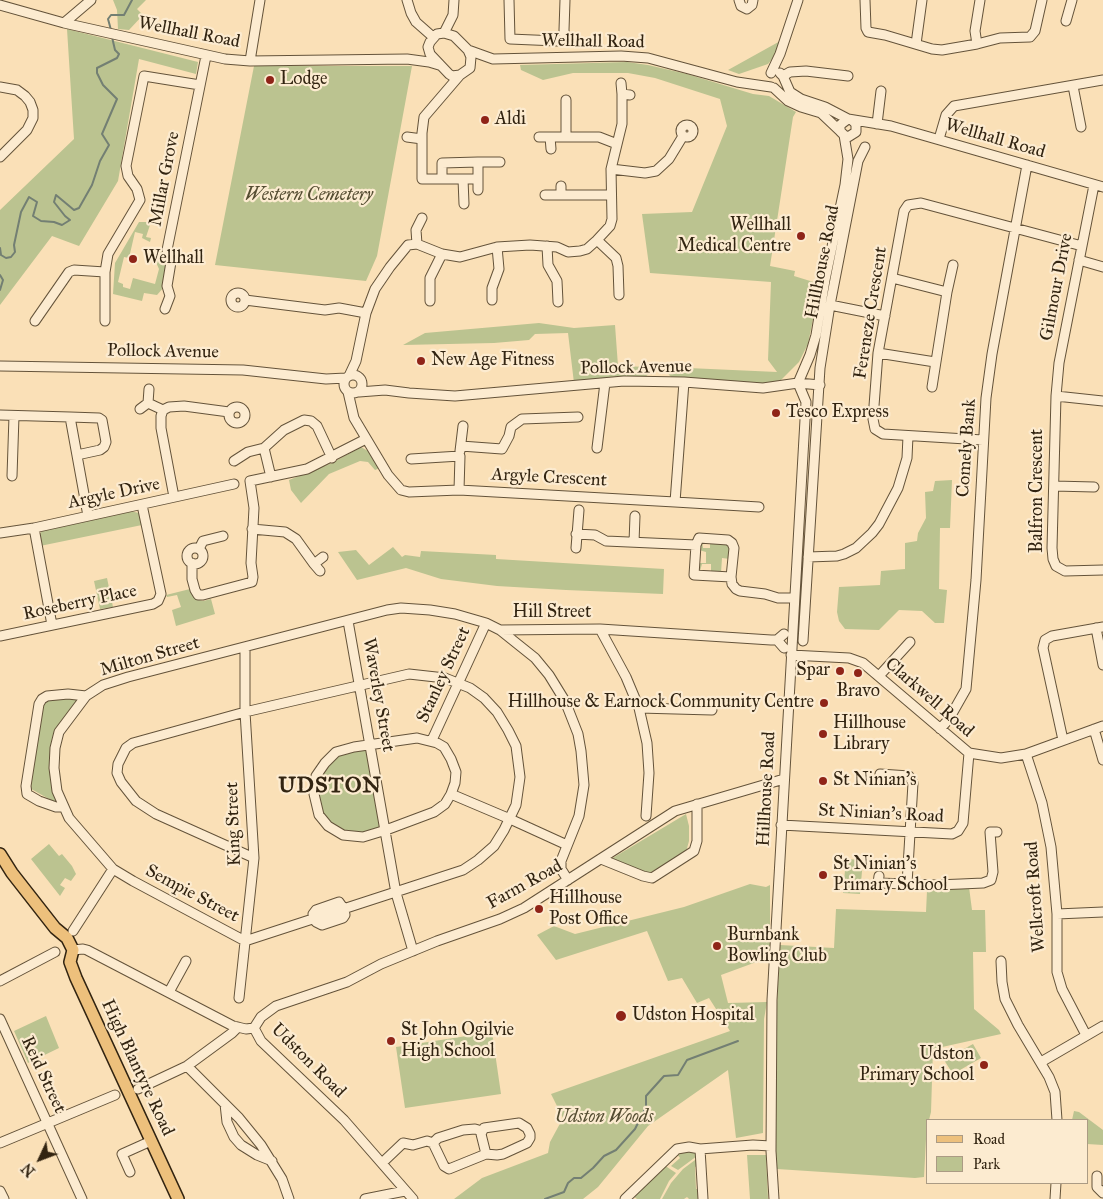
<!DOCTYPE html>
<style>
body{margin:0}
#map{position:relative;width:1103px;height:1199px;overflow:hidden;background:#fae0b7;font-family:"IM FELL Great Primer",serif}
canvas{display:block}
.legend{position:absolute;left:926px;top:1119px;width:162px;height:65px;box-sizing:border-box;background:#fcebd0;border:1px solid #ab9b84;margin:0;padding:6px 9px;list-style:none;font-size:15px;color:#322411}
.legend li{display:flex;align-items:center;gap:10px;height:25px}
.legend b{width:25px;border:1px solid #ab9b84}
.north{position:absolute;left:15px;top:1134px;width:50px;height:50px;-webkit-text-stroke:4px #fcebd0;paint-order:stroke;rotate:227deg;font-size:14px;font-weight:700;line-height:20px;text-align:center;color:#322411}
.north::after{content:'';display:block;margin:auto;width:18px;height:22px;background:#322411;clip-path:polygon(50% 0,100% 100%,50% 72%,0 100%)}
</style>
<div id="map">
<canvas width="1103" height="1199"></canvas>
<ul class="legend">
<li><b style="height:6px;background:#edc07c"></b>Road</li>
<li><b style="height:14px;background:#bbc390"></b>Park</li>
</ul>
<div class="north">N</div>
</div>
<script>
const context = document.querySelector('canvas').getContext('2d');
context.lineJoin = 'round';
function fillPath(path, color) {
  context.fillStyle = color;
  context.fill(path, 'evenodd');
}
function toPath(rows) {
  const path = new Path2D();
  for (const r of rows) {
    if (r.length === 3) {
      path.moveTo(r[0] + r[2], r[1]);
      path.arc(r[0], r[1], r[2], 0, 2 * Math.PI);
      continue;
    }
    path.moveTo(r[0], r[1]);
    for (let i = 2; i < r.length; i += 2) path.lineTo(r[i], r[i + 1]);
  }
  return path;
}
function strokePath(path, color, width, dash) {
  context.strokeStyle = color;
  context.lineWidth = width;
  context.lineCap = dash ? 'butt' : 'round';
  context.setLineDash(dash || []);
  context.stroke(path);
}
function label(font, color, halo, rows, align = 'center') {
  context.font = font + ' "IM FELL Great Primer",serif';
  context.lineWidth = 4.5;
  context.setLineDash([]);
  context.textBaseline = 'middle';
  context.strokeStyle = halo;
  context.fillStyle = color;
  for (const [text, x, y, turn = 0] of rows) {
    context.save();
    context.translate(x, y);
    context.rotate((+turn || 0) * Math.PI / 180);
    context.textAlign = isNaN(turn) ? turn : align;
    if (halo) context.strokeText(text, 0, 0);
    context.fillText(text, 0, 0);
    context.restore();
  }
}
const green = toPath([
 [113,0,146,0,137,9,143,15,129,30,118,29,117,10],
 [67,29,198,62,196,74,139,59,118,181,79,246,52,236,0,305,0,210,74,139],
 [782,40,778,52,768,64,739,74,728,70],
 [627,62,648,65,687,74,753,94,769,96,796,112,793,117,770,266,795,271,794,276,820,284,808,344,799,362,781,380,766,384,673,378,669,375,666,367,777,372,768,360,771,282,650,273,642,214,692,212,727,126,720,99,655,78,628,73,573,73,543,80,521,70,520,65],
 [254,66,412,66,377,256,366,281,215,265],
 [139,222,151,222,146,237,151,238,150,242,142,238,143,234,135,232,129,258,124,257,118,282,123,284,123,287,130,289,133,278,155,284,159,269,155,260,160,251,163,253,169,262,164,287,157,295,144,293,142,301,113,294,115,263],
 [539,323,574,328,615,325,618,366,650,367,650,373,645,377,640,378,574,383,568,333,535,334,529,340,494,343,403,345,425,333],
 [361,447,368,451,380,468,375,470,368,462,360,461,329,474,301,503,291,490,289,480,332,463],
 [952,480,950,528,940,528,939,589,947,590,944,623,935,623,922,611,899,610,879,630,845,629,839,621,837,612,839,587,880,585,881,571,905,569,905,543,917,541,918,533,926,518,925,492,933,491,935,481],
 [130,511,139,513,142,525,40,546,39,536,42,530],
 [702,541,703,548,710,548,710,543,725,542,730,546,730,559,722,558,721,573,711,572,711,564,702,564,700,571,698,569,698,563,706,563,706,552,699,550],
 [393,547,402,557,405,555,420,557,421,551,496,555,496,559,664,569,663,594,566,590,497,586,441,579,406,568,357,580,338,552,356,550,369,565],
 [107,578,113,607,100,609,94,581],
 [190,589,194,598,203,601,211,599,215,614,176,626,172,610,181,607,177,595,167,597,166,595],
 [47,696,86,696,70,716,55,748,63,807,26,786,39,704],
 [370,744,386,830,343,835,319,815,316,776,336,752],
 [686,814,689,826,689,841,686,852,678,858,649,873,638,872,611,859],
 [49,844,59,856,62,854,72,866,76,874,71,881,65,878,60,885,65,888,60,896,31,859],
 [846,859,863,860,860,894,843,893],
 [750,884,766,887,770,885,770,957,721,975,728,1003,767,1002,764,1019,763,1133,736,1138,728,1070,648,1126,598,1187,583,1199,454,1199,482,1178,548,1153,550,1142,563,1118,551,1094,730,1031,709,998,697,1003,682,978,668,981,647,931,556,960,537,935,554,926,575,934,684,907],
 [969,887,972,910,985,910,986,952,973,952,974,1009,999,1030,1001,1034,933,1049,931,1112,929,1120,927,1120,924,1177,915,1178,777,1169,774,1123,773,1082,780,945,834,948,836,909,926,912,927,891],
 [46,1016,59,1048,28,1063,14,1031],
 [492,1032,501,1094,405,1108,396,1047],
 [973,1044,981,1058,953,1074,944,1060],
 [1074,1111,1079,1112,1103,1130,1103,1145,1087,1144,1087,1120,1072,1120],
 [681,1151,695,1151,697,1156,678,1170,671,1166,680,1158,677,1154],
 [747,1155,766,1155,768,1199,750,1199],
 [699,1157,700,1165,695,1167,696,1189,700,1189,702,1196,697,1199,689,1199,687,1197,684,1199,662,1199,671,1183,683,1169],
 [664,1165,676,1173,669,1181,660,1199,637,1199,633,1196]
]);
const stream = toPath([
 [111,30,108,19,111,15,124,15,132,0],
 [0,248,1,255,6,258,11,257,15,252,14,245,21,212,29,197,37,202,33,216,41,221,54,222,62,225,70,220,65,216,54,202,56,195,74,210,79,208,92,185,100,161,109,145,102,134,117,99,103,85,97,73,97,68,117,58,119,54,115,50,112,37],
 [0,275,3,280,0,290],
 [545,1199,564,1192,568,1183,574,1178,581,1178,593,1168,604,1156,616,1150,635,1129,646,1107,646,1096,664,1076,678,1075,687,1060,738,1041]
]);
const minor = toPath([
 [407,0,411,13,416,22,433,37],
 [509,0,510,39,557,41,565,39,564,30,565,0],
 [739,0,741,6,747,9,752,5,753,0],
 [865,0,866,28,868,32,885,35,932,49,942,50,977,44,1000,38,1030,37,1035,31,1042,0],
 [0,5,64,23,225,59,250,61,407,59,429,62,439,65],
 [1066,21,1072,0],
 [64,23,91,0],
 [444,33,454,36,468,50,471,57,470,68,460,75,452,76,449,74,430,54,428,47,430,42,437,34,444,33],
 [444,33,453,15,454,0],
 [916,44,922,0],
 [977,44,975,31,980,0],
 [468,50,493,59,621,56,648,58,737,82,771,87],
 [250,61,260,0],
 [771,73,780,54,798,0],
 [780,73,783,76,790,92,801,99,825,107,848,119],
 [460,75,424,117,422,133,422,179,463,179,464,204],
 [783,76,790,72,806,71,848,76],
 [621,83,622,94,630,95],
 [1073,86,1081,127],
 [0,87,17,90,25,96,30,102,33,110,33,118,27,130,0,157],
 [774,88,788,101,801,107,821,113,840,131],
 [566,100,566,137],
 [853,121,856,124,856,132,848,137,844,135,840,131,840,125,848,119,891,126,1103,187],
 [877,124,881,91],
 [687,131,6],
 [407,137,422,139],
 [539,137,599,137,617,144],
 [550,137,551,149],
 [939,139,946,115,954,106,1103,80],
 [478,162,500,162],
 [611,169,645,173,656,171,669,159,683,136],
 [442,179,442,163,478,162,478,179,463,179],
 [478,179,478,190],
 [1094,185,1059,363,1056,396,1052,548,1053,559,1056,566,1065,571,1103,570],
 [545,195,561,195,561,186],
 [561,195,611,195],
 [597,240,616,258,618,266,619,295],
 [417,244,416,230,422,218],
 [547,246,548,265,557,281,558,302],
 [1079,260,1103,267],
 [892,278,947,292],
 [238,300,7],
 [245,300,325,310,339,308,366,313],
 [492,300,492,288,499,269,497,247],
 [430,301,430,278,442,254],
 [830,305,885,316],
 [165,309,170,296,167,286,171,262,167,250,206,56],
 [35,321,69,272,74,270,105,272],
 [105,321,105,272,108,254,140,200,137,189,128,176,126,166,144,76,200,85],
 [878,353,935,362],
 [0,366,243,370,326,379,346,378],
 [353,384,9],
 [349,376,356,361,366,313,375,289,390,267,408,245,417,244,442,254,460,257,497,247,530,245,557,247,568,252,580,251,587,249,597,240,610,226,612,219,611,169,622,124,622,94],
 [932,387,947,292,953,265],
 [348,392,354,418,388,475,401,490,409,492,459,490,675,502,684,382],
 [359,392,385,390,409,393,455,396,624,381,684,382,763,388,798,383,820,385],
 [1056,396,1103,401],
 [148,403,149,389],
 [237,415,8],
 [140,409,148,403,163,410],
 [0,415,70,417,88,516],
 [70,417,99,418,102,420,106,442,104,447,100,450,77,455],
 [983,440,883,434,875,429,873,419,878,353,904,211,908,205,921,203,1082,246],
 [461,446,502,449,509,436,511,427,522,419,578,417],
 [597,448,605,383],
 [460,451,463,426],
 [411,459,460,456,459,490],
 [234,461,248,452,264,448],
 [12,476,14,416],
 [271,477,264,448,284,430,304,420,311,421,317,426,332,458],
 [1054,486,1094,487],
 [174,497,161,428,161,416,163,410,169,407,184,406,229,412],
 [675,502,759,507],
 [34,528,52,625],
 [252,529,285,532,296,539,314,564],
 [0,533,34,528,234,484],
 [576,534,595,535,606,541,696,545],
 [634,542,635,516],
 [576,548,579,510],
 [195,556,8],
 [199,549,203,541,223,536],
 [808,557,837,556,844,554,856,548,872,533,879,524,898,488,907,458,908,436],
 [192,563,192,579,195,590,198,595,203,595,252,582,253,577,251,563,254,508,250,481,307,469,366,439],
 [320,571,314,564,323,557],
 [731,577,694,575,696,545,699,538,728,540,732,543,734,548,731,577,732,584,736,589,740,591,765,594,778,598,794,598],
 [348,621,396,893,413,951],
 [1096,628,1103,665],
 [600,629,626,677,639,708,647,743,649,773,646,816],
 [500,630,535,658,549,675,565,701,578,734,581,751,584,785,579,816,561,861,561,869,568,880],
 [0,636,153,604,158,601,161,594,142,505],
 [777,640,784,648],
 [803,641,820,368,830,305,858,161,865,147],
 [791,655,849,658,863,663,969,753,1001,758,1026,754,1103,726],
 [879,676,910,642],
 [639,708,712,710],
 [940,729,949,719,966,689,976,580,986,398,992,354,1027,165],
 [1094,729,1103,760],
 [417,738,437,743,444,747,451,759,456,772,455,783,451,794,445,804,434,812,386,830,363,837,343,835,328,826,319,815,314,794,316,776,325,763,336,752,354,747,417,738],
 [432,740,486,623],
 [1063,740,1043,648,1045,640,1052,636,1103,627],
 [1026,754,1042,803,1051,847,1057,914,1057,972,1062,989,1086,1035],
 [451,794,510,819,567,845],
 [63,807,56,807,39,801,27,794,26,786,39,704,42,699,47,696,68,694,86,696],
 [781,825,952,834,958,831,963,823,969,753],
 [254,858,156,814,136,801,121,782,117,773,118,764,126,748,133,743,245,712,409,674,445,678,470,688,484,698,497,712,508,730,516,746,520,777,516,805,504,830,494,846,478,860,463,870,245,941,133,881,113,869,69,818,57,791,54,768,55,748,59,732,86,696,103,685,128,677,387,610,401,608,430,610,455,614,486,623,500,630,600,629,771,640,777,640,784,634],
 [601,859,643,876,652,878,694,851,697,841,697,804],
 [879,876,878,883,907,884,913,783,909,776,880,774],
 [907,884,936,885,961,884,983,883,991,880,993,872,990,832,997,832],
 [339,902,344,909,345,915,343,918,322,925,316,922,313,914,316,910,339,902],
 [1057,914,1103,912],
 [73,931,113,869],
 [73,950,83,949,87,950,233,1026,246,1029,254,1028],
 [1001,961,1002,982,1005,999,1018,1025,1049,1077,1055,1092,1057,1120],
 [0,981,55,952],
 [169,992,186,961],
 [239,998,254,858,245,712,245,648],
 [0,1019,82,1199],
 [254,1028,261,1017,276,1006,347,982,381,964,437,941,500,919,524,908,675,811,784,779],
 [254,1028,261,1041,344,1120,413,1199],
 [1041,1062,1103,1026],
 [187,1066,239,1118,261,1145,282,1179,289,1199],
 [138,1089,187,1066,232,1033,238,1027],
 [225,1104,227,1122,234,1137,241,1145,257,1155,272,1161],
 [519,1123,527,1128,530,1134,530,1138,527,1143,503,1154,497,1155,486,1154,481,1134,484,1128,519,1123],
 [0,1143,115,1095],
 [433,1143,438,1138,463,1130,475,1129,482,1131],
 [700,1149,703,1199],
 [382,1163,403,1143,413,1145,427,1141,433,1143,444,1166,449,1169,486,1154],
 [130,1172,122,1154,151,1141],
 [1097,1176,1097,1187,1103,1193],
 [0,1191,4,1199],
 [365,1199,405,1191],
 [625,1199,677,1149,689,1147,700,1149,753,1145,771,1146],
 [774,1199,771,1151,772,1000,806,402,798,383,810,355,816,335,825,280,845,185,848,159,844,135],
 [1055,1199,1056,1183]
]);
const major = toPath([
 [0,854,12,873,55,928,67,938,73,950,70,962,76,978,178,1199]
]);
const markers = [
 [270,80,5,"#8f2418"],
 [485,120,5,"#8f2418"],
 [801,236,5,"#8f2418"],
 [133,259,5,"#8f2418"],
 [421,361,5,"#8f2418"],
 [776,413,5,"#8f2418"],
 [840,671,5,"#8f2418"],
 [858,673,5,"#8f2418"],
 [824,703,5,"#8f2418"],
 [823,734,5,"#8f2418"],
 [823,781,5,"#8f2418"],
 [823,875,5,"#8f2418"],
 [539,909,5,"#8f2418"],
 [717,946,5,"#8f2418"],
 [621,1016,6,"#8f2418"],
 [391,1041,5,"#8f2418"],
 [984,1065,5,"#8f2418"]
];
const streetNames = [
 ["Wellhall Road",189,33,11],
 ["Wellhall Road",593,42,1],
 ["Wellhall Road",995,139,16],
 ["Millar Grove",165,179,-79],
 ["Hillhouse Road",823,262,-79],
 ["Gilmour Drive",1057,287,-79],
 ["Fereneze Crescent",871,313,-81],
 ["Pollock Avenue",163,352,1],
 ["Pollock Avenue",636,368,-1],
 ["Comely Bank",967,448,-86],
 ["Argyle Crescent",549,478,3],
 ["Balfron Crescent",1038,491,-90],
 ["Argyle Drive",114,494,-12],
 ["Roseberry Place",80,603,-12],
 ["Hill Street",552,613],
 ["Milton Street",150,657,-16],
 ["Stanley Street",444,675,-65],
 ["Waverley Street",378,695,80],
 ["Clarkwell Road",929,698,41],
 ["Hillhouse Road",767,789,-87],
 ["St Ninian's Road",881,814,3],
 ["King Street",234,824,-92],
 ["Farm Road",525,885,-29],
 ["Sempie Street",192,894,28],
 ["Wellcroft Road",1036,897,-94],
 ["Udston Road",308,1061,45],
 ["High Blantyre Road",137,1068,65],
 ["Reid Street",43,1075,65]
];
const poiNames = [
 ["Lodge",280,80],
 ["Aldi",495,120],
 ["Wellhall",791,226,"right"],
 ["Medical Centre",791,247,"right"],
 ["Wellhall",143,259],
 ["New Age Fitness",431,361],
 ["Tesco Express",786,413],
 ["Spar",830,671,"right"],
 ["Bravo",858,692,"center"],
 ["Hillhouse & Earnock Community Centre",814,703,"right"],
 ["Hillhouse",833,724],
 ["Library",833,745],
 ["St Ninian's",833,781],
 ["St Ninian's",833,865],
 ["Primary School",833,886],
 ["Hillhouse",549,899],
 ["Post Office",549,920],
 ["Burnbank",727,936],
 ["Bowling Club",727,957],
 ["Udston Hospital",632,1016],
 ["St John Ogilvie",401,1031],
 ["High School",401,1052],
 ["Udston",974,1055,"right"],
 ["Primary School",974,1076,"right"]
];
const parkNames = [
 ["Western Cemetery",309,196],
 ["Udston Woods",604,1118]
];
const districtNames = [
 ["UDSTON",330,787]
];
fillPath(green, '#bbc390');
strokePath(stream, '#737f73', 2);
strokePath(minor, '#64533a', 11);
strokePath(major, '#322411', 14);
strokePath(minor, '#fcebd0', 9);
strokePath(major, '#edc07c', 11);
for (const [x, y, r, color] of markers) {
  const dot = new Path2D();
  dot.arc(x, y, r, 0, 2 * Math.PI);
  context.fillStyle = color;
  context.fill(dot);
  strokePath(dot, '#fcebd0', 2);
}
label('18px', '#322411', '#fcebd0', streetNames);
label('18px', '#322411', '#fcebd0', poiNames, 'left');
label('italic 18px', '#544c31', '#fcebd0', parkNames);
context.letterSpacing = '1px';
label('bold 22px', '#322411', '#fcebd0', districtNames);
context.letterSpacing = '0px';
</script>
